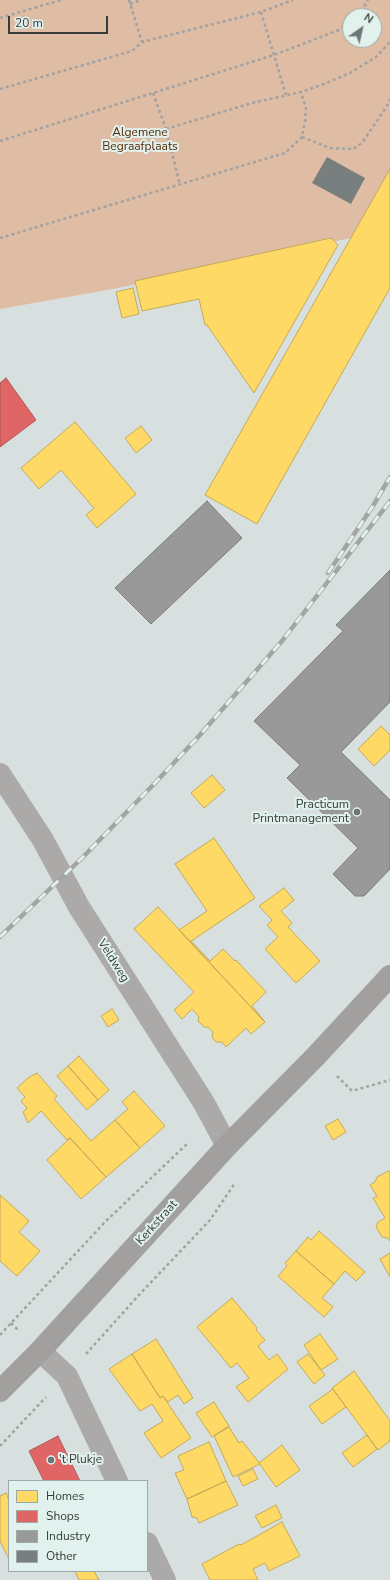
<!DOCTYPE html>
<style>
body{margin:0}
#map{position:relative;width:390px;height:1580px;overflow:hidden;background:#d8e0df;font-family:"Nunito Sans",sans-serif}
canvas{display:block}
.legend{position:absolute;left:8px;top:1480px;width:140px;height:92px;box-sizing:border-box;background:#e1f1ee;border:1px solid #9da9a6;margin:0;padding:5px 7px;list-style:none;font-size:12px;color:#363c3a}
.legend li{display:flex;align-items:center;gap:8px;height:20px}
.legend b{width:20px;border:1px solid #9da9a6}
.north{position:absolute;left:342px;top:8px;width:40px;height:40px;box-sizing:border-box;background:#e1f1ee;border:1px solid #9da9a6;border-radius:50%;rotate:34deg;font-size:11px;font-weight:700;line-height:16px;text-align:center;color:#363c3a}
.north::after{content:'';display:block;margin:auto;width:14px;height:18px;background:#6f7574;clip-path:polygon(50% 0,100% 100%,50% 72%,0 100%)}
.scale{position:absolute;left:8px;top:16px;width:100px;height:18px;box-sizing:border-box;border:2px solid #363c3a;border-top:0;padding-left:5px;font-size:12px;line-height:14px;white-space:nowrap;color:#363c3a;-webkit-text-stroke:3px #e1f1ee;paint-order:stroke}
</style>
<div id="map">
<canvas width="390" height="1580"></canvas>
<ul class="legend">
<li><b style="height:11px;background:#ffd966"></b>Homes</li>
<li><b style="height:11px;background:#e06666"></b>Shops</li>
<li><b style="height:11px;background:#999"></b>Industry</li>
<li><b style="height:11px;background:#797f7e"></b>Other</li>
</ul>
<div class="north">N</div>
<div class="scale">20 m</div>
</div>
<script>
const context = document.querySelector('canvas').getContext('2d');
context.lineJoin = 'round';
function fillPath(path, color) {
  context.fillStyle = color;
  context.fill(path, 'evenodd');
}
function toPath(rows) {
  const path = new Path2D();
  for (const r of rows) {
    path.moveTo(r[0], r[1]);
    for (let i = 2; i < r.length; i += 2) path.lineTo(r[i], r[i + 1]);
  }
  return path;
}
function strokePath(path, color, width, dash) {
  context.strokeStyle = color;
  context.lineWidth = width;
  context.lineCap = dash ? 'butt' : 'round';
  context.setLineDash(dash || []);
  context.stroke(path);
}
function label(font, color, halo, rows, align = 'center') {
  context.font = font + ' "Nunito Sans",sans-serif';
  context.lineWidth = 4;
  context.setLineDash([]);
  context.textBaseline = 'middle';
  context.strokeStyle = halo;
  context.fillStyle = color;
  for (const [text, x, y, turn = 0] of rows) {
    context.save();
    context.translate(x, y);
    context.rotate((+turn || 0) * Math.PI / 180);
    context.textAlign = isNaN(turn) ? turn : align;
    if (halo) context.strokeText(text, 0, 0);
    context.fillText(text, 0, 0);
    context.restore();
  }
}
const green = toPath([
 [0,0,390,0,390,178,355,237,118,288,0,309],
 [350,16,374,16,374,40,350,40]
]);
const homes = toPath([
 [390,169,390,288,257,524,205,495,390,169],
 [331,238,338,245,254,393,207,325,205,325,199,299,142,311,135,281,331,238],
 [133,288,139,314,122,318,116,292,133,288],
 [75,422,136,494,97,528,86,515,94,508,61,470,39,489,21,468,75,422],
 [141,426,152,440,136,453,125,438,141,426],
 [381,726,390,735,390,750,374,766,358,749,381,726],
 [212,775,225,790,204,808,191,793,212,775],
 [214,838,255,898,190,942,179,930,207,911,175,864,214,838],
 [284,888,294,900,281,911,292,923,288,927,320,961,296,983,265,949,278,937,267,925,272,920,259,906,284,888],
 [158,907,265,1022,251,1034,246,1028,226,1047,222,1042,216,1042,212,1037,213,1032,208,1027,204,1027,198,1021,199,1017,192,1009,182,1019,174,1010,194,992,134,929,158,907],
 [191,941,210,961,223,949,235,961,236,960,266,992,252,1006,265,1022,190,942,191,941],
 [112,1009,119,1020,108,1027,101,1016,112,1009],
 [79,1056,109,1090,98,1100,68,1066,79,1056],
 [68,1066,98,1100,87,1110,57,1076,68,1066],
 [37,1073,57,1096,54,1099,91,1141,115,1120,140,1148,106,1177,70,1138,67,1140,41,1111,28,1123,23,1112,27,1108,21,1101,25,1097,17,1088,28,1078,37,1073],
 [134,1091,165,1126,140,1148,115,1120,128,1109,122,1102,134,1091],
 [338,1119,346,1132,333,1140,325,1126,338,1119],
 [70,1138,106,1177,81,1199,47,1160,70,1138],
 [388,1171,390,1172,390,1241,388,1238,382,1237,376,1227,378,1222,385,1218,373,1198,377,1196,370,1185,375,1182,377,1177,388,1171],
 [0,1195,29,1221,19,1232,40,1251,17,1276,0,1261,0,1195],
 [319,1231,365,1272,356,1281,345,1271,334,1284,296,1251,308,1237,311,1240,319,1231],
 [296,1251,334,1284,322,1298,333,1307,324,1317,278,1276,287,1266,285,1263,296,1251],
 [390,1253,390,1277,380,1259,390,1253],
 [232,1298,257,1328,256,1330,265,1340,258,1346,269,1360,277,1354,288,1369,248,1402,236,1387,249,1378,237,1363,231,1368,197,1327,232,1298],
 [320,1334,338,1359,321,1370,304,1345,320,1334],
 [156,1339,193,1398,184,1404,178,1395,168,1402,163,1396,160,1398,132,1354,156,1339],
 [132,1354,160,1398,163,1396,191,1438,161,1458,144,1433,163,1421,152,1404,140,1411,109,1369,132,1354],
 [308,1354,325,1375,314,1384,297,1362,308,1354],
 [354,1371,390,1421,390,1441,378,1450,332,1388,354,1371],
 [333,1389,346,1407,322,1424,309,1406,333,1389],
 [214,1402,229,1426,212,1437,196,1413,214,1402],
 [229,1427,239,1443,242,1441,260,1464,233,1477,214,1436,229,1427],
 [367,1435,377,1449,353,1467,342,1453,367,1435],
 [209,1442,226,1481,187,1499,175,1473,184,1470,178,1456,209,1442],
 [282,1445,300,1470,276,1487,259,1463,282,1445],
 [253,1469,258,1479,243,1486,238,1476,253,1469],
 [226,1481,238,1505,199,1523,197,1518,192,1517,187,1499,226,1481],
 [6,1493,9,1500,9,1559,0,1541,0,1496,6,1493],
 [276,1505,282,1518,262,1528,255,1516,276,1505],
 [282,1522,300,1556,269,1571,265,1563,253,1569,258,1580,210,1580,202,1564,239,1544,241,1545,282,1522],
 [75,1571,94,1571,99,1580,79,1580,75,1571]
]);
const shops = toPath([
 [6,378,36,420,0,447,0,383,6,378],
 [58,1436,80,1481,44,1481,29,1451,58,1436]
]);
const industry = toPath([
 [207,501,242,538,151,624,115,588,207,501],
 [390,570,390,702,341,752,390,800,390,869,367,893,364,896,355,896,333,874,358,848,287,778,300,765,254,721,343,631,336,625,390,570]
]);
const building = toPath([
 [327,157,365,178,351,204,312,183]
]);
const path = toPath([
 [129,0,142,42],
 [130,4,141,0],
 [261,12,286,95],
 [357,16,363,9,368,0],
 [0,18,61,0],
 [0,89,132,51,142,42,261,12,293,0],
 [153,93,166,129,180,185],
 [166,129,252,103,301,92,324,84,350,73,376,57,390,42],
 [302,137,330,148,353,149,362,143,387,106,390,99],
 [0,141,274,55,339,30,350,22],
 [0,238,285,153,302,137,305,122,306,109,301,92],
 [337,1076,352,1091,390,1080],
 [11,1323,19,1331],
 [0,1335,106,1221,188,1143],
 [86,1354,138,1296,210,1220,235,1183],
 [0,1446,46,1397]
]);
const minor = toPath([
 [0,774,43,840,79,907,204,1103,227,1146],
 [40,1351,67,1376,117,1481],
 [147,1543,165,1580]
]);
const secondary = toPath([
 [0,1391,40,1351,227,1146,316,1056,390,976]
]);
const rail = toPath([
 [328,573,373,506,390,477],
 [0,937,84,856,155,783,199,736,282,641,390,501]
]);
const markers = [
 [357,812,4,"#6f7574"],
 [51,1460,4,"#6f7574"]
];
const parkNames = [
 ["Algemene",140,133],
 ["Begraafplaats",140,147]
];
const poiNames = [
 ["Practicum",349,805],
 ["Printmanagement",349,819],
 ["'t Plukje",59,1460,"left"]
];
const streetNames = [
 ["Veldweg",113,961,58],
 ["Kerkstraat",157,1223,-48]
];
fillPath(green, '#dfbca4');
fillPath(homes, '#ffd966');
strokePath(homes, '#c3aa59', 1);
fillPath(shops, '#e06666');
strokePath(shops, '#ad5959', 1);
fillPath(industry, '#999');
strokePath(industry, '#7b7d7c', 1);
fillPath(building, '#797f7e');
strokePath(path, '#a1a2a1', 2.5, [3, 3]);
strokePath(minor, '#abaaa9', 22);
strokePath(secondary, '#a1a09e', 22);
strokePath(rail, '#a2a5a4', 4.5);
strokePath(rail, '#e1f1ee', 3, [9]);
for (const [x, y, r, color] of markers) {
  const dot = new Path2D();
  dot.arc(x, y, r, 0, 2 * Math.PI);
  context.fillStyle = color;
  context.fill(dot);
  strokePath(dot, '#e1f1ee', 1.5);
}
label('12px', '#572905', '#e1f1ee', parkNames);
label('12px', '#363c3a', '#e1f1ee', poiNames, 'right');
label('12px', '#363c3a', '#e1f1ee', streetNames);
</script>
